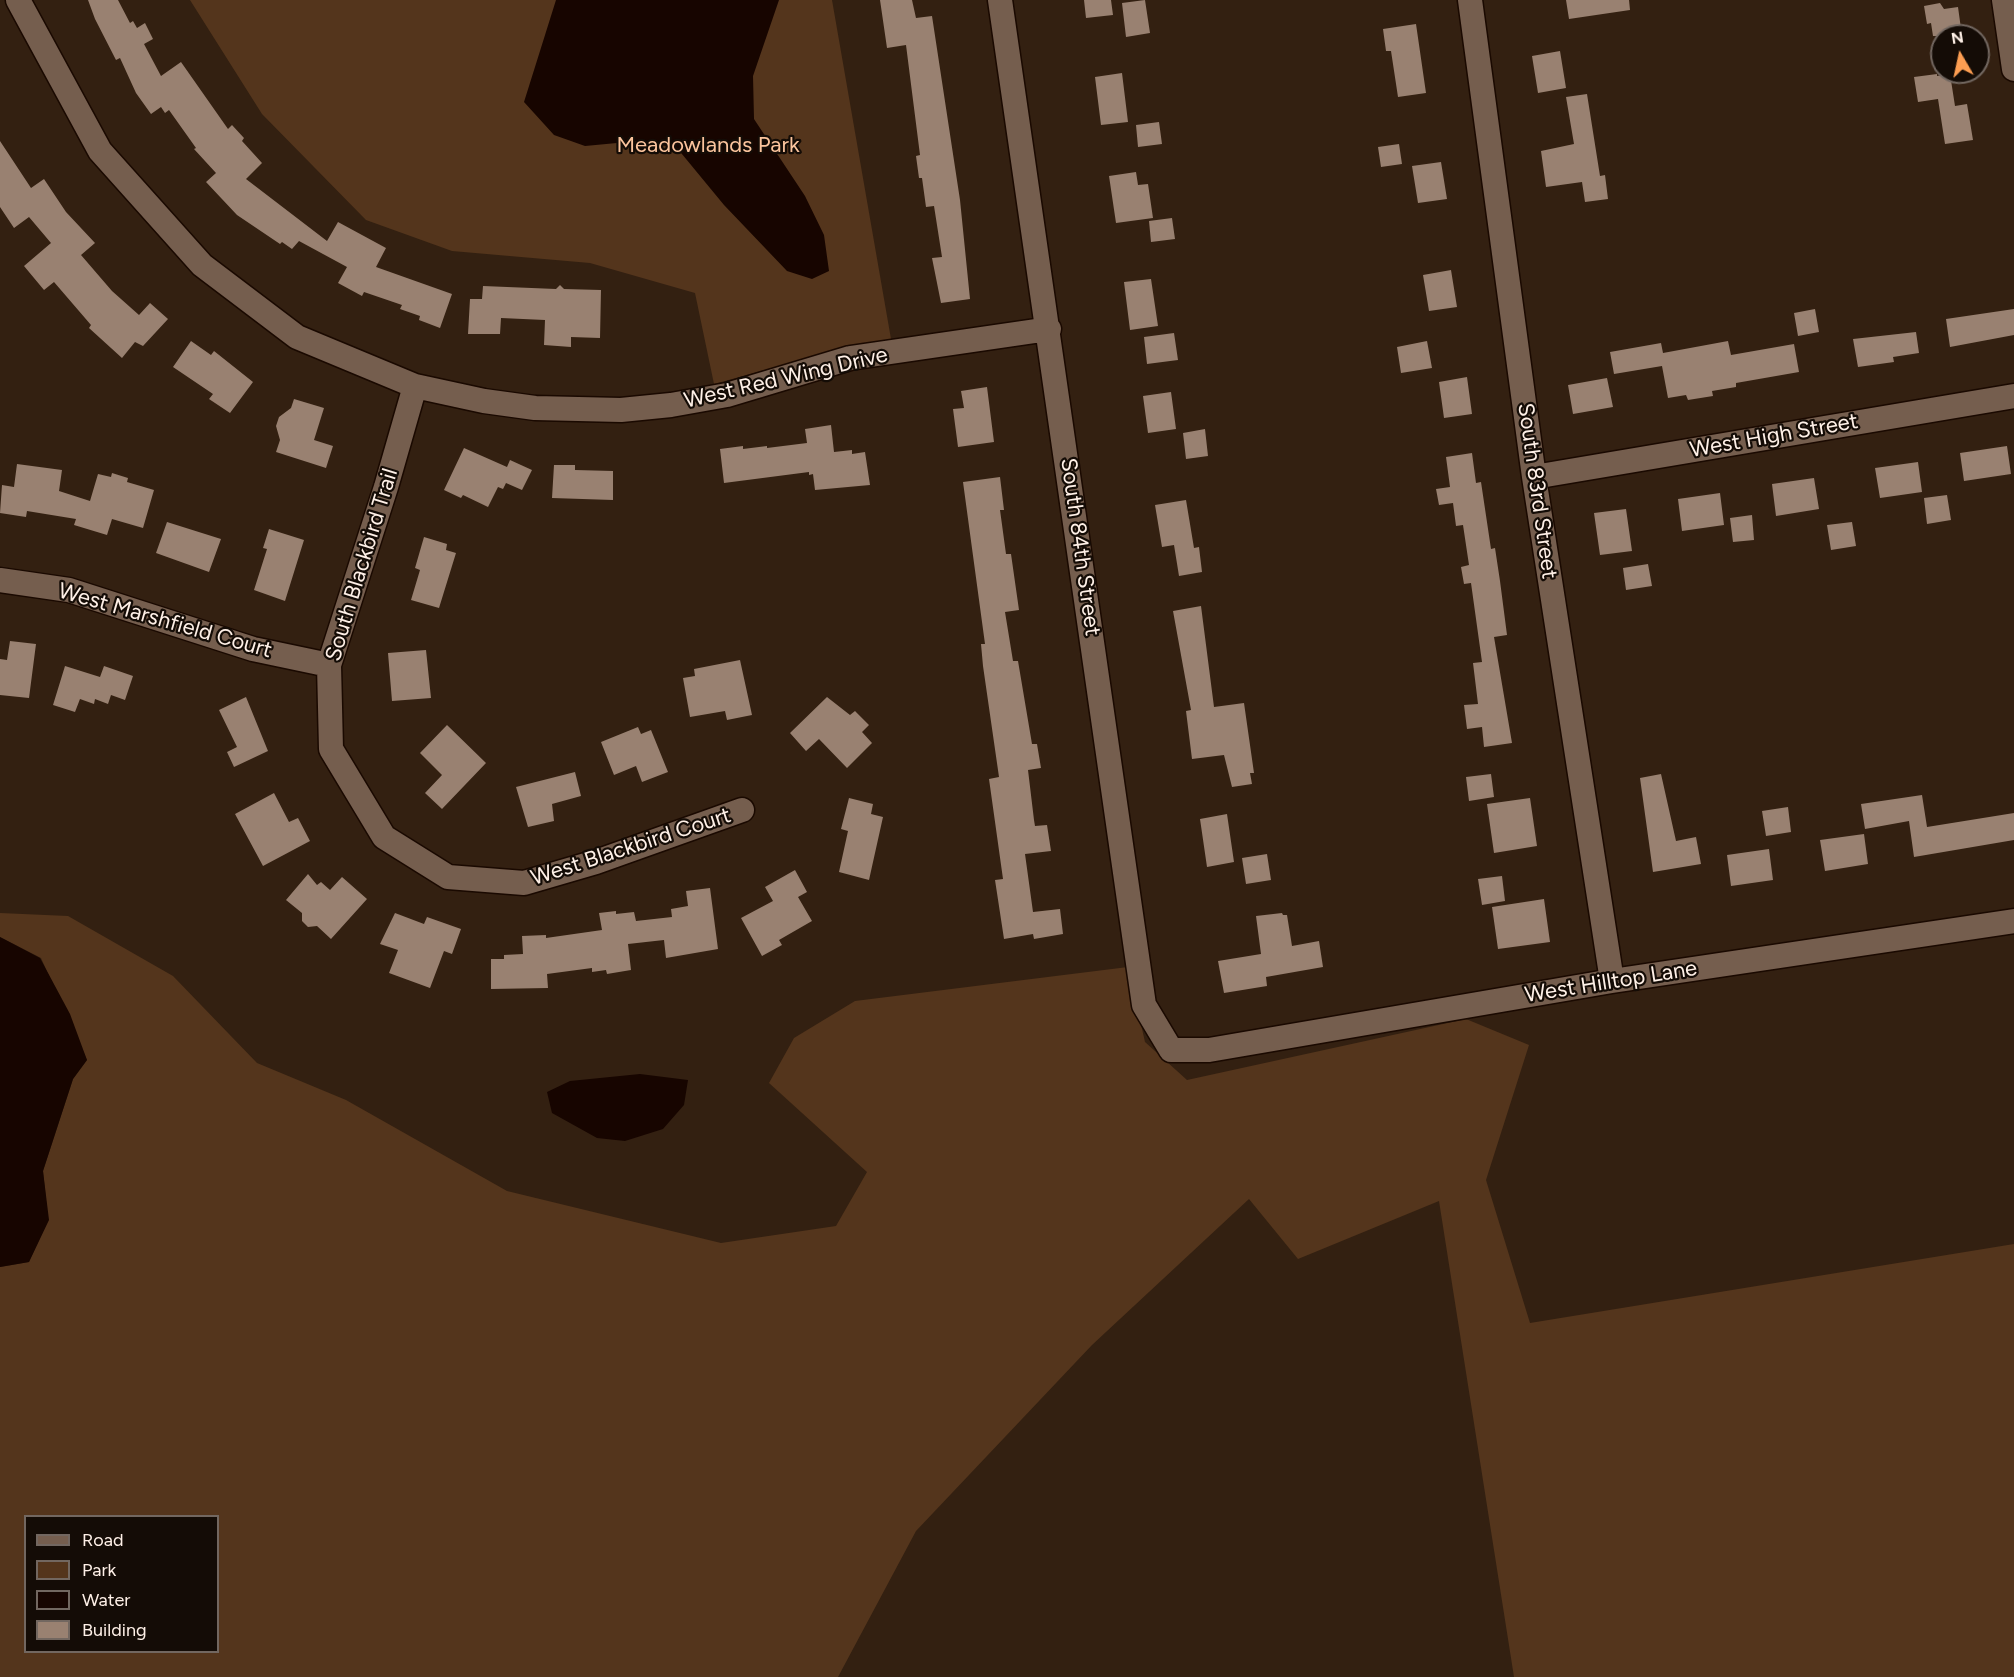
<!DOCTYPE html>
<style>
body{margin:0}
#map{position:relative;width:2014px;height:1677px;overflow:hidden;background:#332011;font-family:Figtree,sans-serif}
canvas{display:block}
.legend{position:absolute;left:24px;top:1515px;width:195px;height:138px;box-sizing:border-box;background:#140c06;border:2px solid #726760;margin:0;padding:8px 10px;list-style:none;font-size:18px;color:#fef0e7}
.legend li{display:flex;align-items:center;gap:12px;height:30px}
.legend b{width:30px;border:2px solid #726760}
.north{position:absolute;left:1930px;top:24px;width:60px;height:60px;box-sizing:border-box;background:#140c06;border:2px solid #726760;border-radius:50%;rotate:351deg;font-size:16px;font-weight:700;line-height:24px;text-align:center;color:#fef0e7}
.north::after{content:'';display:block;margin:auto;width:21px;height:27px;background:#fc9e52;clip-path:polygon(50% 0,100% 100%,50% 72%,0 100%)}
</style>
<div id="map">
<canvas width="2014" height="1677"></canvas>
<ul class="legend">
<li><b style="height:8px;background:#755e4e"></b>Road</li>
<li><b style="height:16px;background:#54351c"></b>Park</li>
<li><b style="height:16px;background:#170500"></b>Water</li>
<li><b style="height:16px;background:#998171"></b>Building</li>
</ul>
<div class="north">N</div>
</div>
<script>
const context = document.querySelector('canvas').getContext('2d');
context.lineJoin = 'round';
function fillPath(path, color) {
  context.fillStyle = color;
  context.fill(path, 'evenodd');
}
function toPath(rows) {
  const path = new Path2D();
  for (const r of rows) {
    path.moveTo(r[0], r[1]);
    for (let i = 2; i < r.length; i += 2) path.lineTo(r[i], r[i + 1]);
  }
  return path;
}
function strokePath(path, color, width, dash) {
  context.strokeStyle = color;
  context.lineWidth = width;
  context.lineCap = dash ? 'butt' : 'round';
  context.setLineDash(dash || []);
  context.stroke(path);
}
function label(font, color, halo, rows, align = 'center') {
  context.font = font + ' Figtree,sans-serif';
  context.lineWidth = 4.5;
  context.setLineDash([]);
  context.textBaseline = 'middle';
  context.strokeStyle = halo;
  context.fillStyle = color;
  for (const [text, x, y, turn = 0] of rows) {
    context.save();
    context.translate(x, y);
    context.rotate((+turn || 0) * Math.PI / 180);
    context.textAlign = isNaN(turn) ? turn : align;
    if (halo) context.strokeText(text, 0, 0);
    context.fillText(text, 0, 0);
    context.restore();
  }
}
const green = toPath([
 [190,0,832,0,891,339,838,350,714,384,695,293,590,263,452,251,366,220,262,114],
 [0,913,68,916,173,976,257,1063,346,1100,507,1191,721,1243,836,1226,867,1172,769,1083,794,1038,855,1001,1128,967,1145,1042,1187,1080,1466,1019,1529,1045,1486,1180,1530,1323,2014,1244,2014,1677,1514,1677,1439,1201,1298,1259,1249,1199,1092,1345,916,1531,838,1677,0,1677,0,1267,29,1262,48,1220,43,1171,73,1079,87,1060,41,958,0,937],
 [26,1516,218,1516,218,1652,26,1652]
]);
const water = toPath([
 [556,0,779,0,753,76,754,119,805,196,824,235,829,271,812,279,787,271,724,205,677,148,638,141,585,146,554,135,524,102],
 [0,937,40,958,70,1014,87,1060,73,1079,43,1171,49,1220,29,1262,0,1267],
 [640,1074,688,1080,684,1105,663,1129,625,1141,597,1138,552,1113,547,1092,570,1081]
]);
const building = toPath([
 [88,0,118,0,130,23,133,21,137,28,145,23,153,39,144,44,161,76,181,62,228,129,232,125,244,138,242,141,262,163,246,179,327,241,338,222,386,248,376,267,452,294,440,328,419,320,420,316,400,309,402,305,364,292,362,296,338,283,347,267,299,241,292,249,282,242,280,244,237,215,206,182,216,173,194,149,196,148,169,110,165,113,161,107,151,114,136,93,120,58,116,60,95,19],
 [880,0,912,0,916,18,932,16,960,200,970,299,941,303,932,258,942,257,934,206,926,207,922,178,919,178,916,156,920,155,906,45,887,48],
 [1084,0,1111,0,1113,15,1086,18],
 [1145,0,1150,33,1126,37,1122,3],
 [1566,0,1629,0,1630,10,1569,19],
 [1940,3,1944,9,1958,7,1962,36,1933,36,1931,23,1927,24,1924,6],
 [1416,24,1426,93,1398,97,1391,51,1386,51,1383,29],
 [1560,51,1566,88,1538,93,1532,56],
 [1122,73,1128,122,1101,125,1095,77],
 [1937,74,1937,76,1950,74,1955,106,1967,104,1973,140,1945,144,1938,99,1918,102,1914,77],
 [1587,94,1600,176,1605,175,1608,199,1585,202,1582,182,1546,187,1541,151,1574,144,1566,97],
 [1159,122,1162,144,1138,147,1136,125],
 [0,141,31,188,44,179,66,212,95,243,81,255,112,291,139,315,150,303,168,319,143,346,135,342,122,358,89,328,91,325,54,282,44,290,24,266,51,243,29,217,14,228,0,207],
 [1399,144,1402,164,1381,167,1378,147],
 [1441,162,1447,199,1418,203,1412,166],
 [1136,172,1138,185,1148,184,1153,218,1116,223,1109,176],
 [1172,218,1175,239,1151,242,1149,221],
 [1451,270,1457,307,1429,311,1423,275],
 [1151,279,1158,326,1130,330,1124,282],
 [560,285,564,289,601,290,600,338,571,337,571,347,544,345,545,320,501,318,500,334,468,334,470,299,482,299,483,286,556,289],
 [1815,309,1819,332,1798,336,1794,313],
 [2014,309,2014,335,1950,347,1946,319],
 [1916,332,1919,353,1893,357,1894,362,1858,367,1853,339],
 [1174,333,1178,360,1147,364,1144,337],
 [191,341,211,355,214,351,253,382,230,413,209,399,213,394,173,367],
 [1427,341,1432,368,1401,373,1397,347],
 [1728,341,1731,355,1794,344,1799,372,1736,383,1736,387,1712,391,1713,396,1688,400,1686,395,1668,398,1662,366,1614,374,1610,352,1661,343,1663,353],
 [1467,377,1472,414,1444,418,1439,382],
 [1607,378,1613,407,1573,414,1568,385],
 [987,387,994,442,958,447,953,409,964,408,961,391],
 [1171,392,1176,429,1148,433,1143,396],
 [294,399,324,408,314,440,333,446,326,468,276,452,280,440,276,426,279,417,291,408],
 [831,425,834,452,852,450,852,454,865,452,870,485,815,490,813,474,809,475,809,472,724,483,720,449,743,446,743,449,767,446,767,448,807,443,805,429],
 [1205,429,1208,456,1186,459,1183,433],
 [2007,446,2011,474,1964,481,1960,453],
 [464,448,507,467,510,460,532,470,522,490,506,483,503,489,498,487,488,507,463,495,461,498,444,490],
 [1472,453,1476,483,1481,482,1491,549,1495,548,1500,581,1507,635,1494,637,1512,743,1484,747,1482,727,1467,729,1464,705,1478,704,1473,663,1482,662,1471,583,1464,584,1461,567,1469,565,1463,525,1456,526,1453,503,1439,505,1436,489,1450,487,1446,457],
 [1918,462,1922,492,1880,498,1875,468],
 [17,464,62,470,59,491,90,501,98,474,111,477,112,473,128,478,127,482,154,490,143,528,112,519,107,535,74,525,76,519,27,511,26,517,0,513,2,485,14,487],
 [554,465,575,465,575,470,613,471,613,500,552,498],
 [1000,477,1004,510,1000,510,1006,554,1011,554,1019,610,1005,612,1013,661,1018,661,1032,744,1037,744,1041,768,1028,770,1034,820,1035,826,1047,825,1051,851,1025,854,1033,912,1060,909,1063,934,1034,939,1033,934,1004,939,995,880,1003,879,989,779,999,777,983,666,981,644,985,644,963,482],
 [1814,478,1819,509,1776,516,1772,484],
 [1720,493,1724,525,1682,531,1678,499],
 [1947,495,1951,520,1927,524,1924,498],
 [1186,500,1194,548,1199,547,1202,572,1179,576,1174,545,1162,547,1155,505],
 [1626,509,1632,551,1600,555,1594,513],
 [1752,515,1754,540,1733,542,1730,518],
 [167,522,221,539,209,572,156,553],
 [1852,522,1856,546,1831,550,1827,525],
 [269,529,304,540,285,601,254,590,267,549,263,548],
 [424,537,447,544,446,550,456,553,439,608,411,600,420,570,415,568],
 [1648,564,1652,586,1626,590,1623,568],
 [1201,606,1214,707,1244,703,1254,773,1250,773,1252,784,1232,787,1224,755,1192,759,1186,711,1191,710,1173,611],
 [10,641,36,644,29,698,0,695,0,659,7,660],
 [426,650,431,698,392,701,388,653],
 [740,660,752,715,727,720,725,711,690,717,683,678,695,676,694,669],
 [65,666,100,677,104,666,133,676,125,700,111,695,108,704,95,699,94,704,80,699,75,712,53,705],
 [246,697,268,751,234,767,227,752,237,747,219,710],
 [827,697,850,715,855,711,869,725,862,732,872,743,847,768,819,739,806,751,790,733],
 [447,725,486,763,442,809,425,793,442,775,420,753],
 [638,727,641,734,651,730,668,772,642,782,636,766,614,775,601,742],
 [575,772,581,796,552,804,554,821,528,827,516,787],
 [1491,774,1494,797,1469,801,1466,777],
 [1661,774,1676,841,1696,837,1701,864,1653,872,1640,778],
 [274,793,289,822,298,818,310,841,263,866,235,814],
 [1922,795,1927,827,2014,813,2014,840,1914,857,1909,821,1865,829,1861,804],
 [849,798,873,804,871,814,883,817,869,880,839,872,848,831,841,829],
 [1530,798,1537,846,1494,853,1487,804],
 [1788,807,1791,832,1766,836,1762,811],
 [1227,814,1234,862,1207,867,1200,819],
 [1864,834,1868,864,1825,871,1820,840],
 [1769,849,1773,880,1731,886,1727,855],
 [1267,854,1271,880,1246,884,1242,858],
 [795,870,807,892,798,897,812,921,779,940,782,945,762,956,741,918,773,901,765,887],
 [308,874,317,885,321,882,330,890,342,877,367,899,331,939,317,926,308,927,302,921,302,913,286,900],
 [1502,876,1505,901,1482,905,1478,879],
 [710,888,718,949,666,958,664,940,628,944,631,970,607,974,606,970,592,972,592,968,547,974,548,988,491,989,491,959,504,959,504,955,523,954,522,936,546,935,546,938,602,930,599,913,616,911,616,914,634,912,636,921,672,917,671,909,688,906,686,891],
 [1544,899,1550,942,1498,949,1492,907],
 [395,913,424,924,427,917,461,929,452,954,444,951,430,988,389,973,398,950,380,944],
 [1282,913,1283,915,1287,915,1292,946,1319,941,1323,967,1266,977,1267,986,1224,993,1218,961,1261,954,1256,916]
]);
const street = toPath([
 [18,0,100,151,202,265,297,337,415,386,484,401,535,408,621,410,671,405,727,395,850,358,1049,329],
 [1000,0,1144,1005,1171,1050,1209,1050,1612,981,2014,921],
 [1470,0,1534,477,1612,981],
 [2004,0,2014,69],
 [415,386,386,487,329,665,331,749,384,837,448,877,524,883,596,862,742,810],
 [1534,477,2014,396],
 [0,580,69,590,253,649,329,665]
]);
const parkNames = [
 ["Meadowlands Park",708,146]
];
const streetNames = [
 ["West Red Wing Drive",786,378,-13],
 ["West High Street",1774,436,-10],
 ["South 83rd Street",1537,491,82],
 ["South 84th Street",1080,547,82],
 ["South Blackbird Trail",362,565,-73],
 ["West Marshfield Court",165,621,16],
 ["West Blackbird Court",631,847,-18],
 ["West Hilltop Lane",1611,982,-9]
];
fillPath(green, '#54351c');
fillPath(water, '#170500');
fillPath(building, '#998171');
strokePath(street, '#1a0900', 27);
strokePath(street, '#755e4e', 24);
label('22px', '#fbc49d', '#140c06', parkNames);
label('22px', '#fef0e7', '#140c06', streetNames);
</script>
